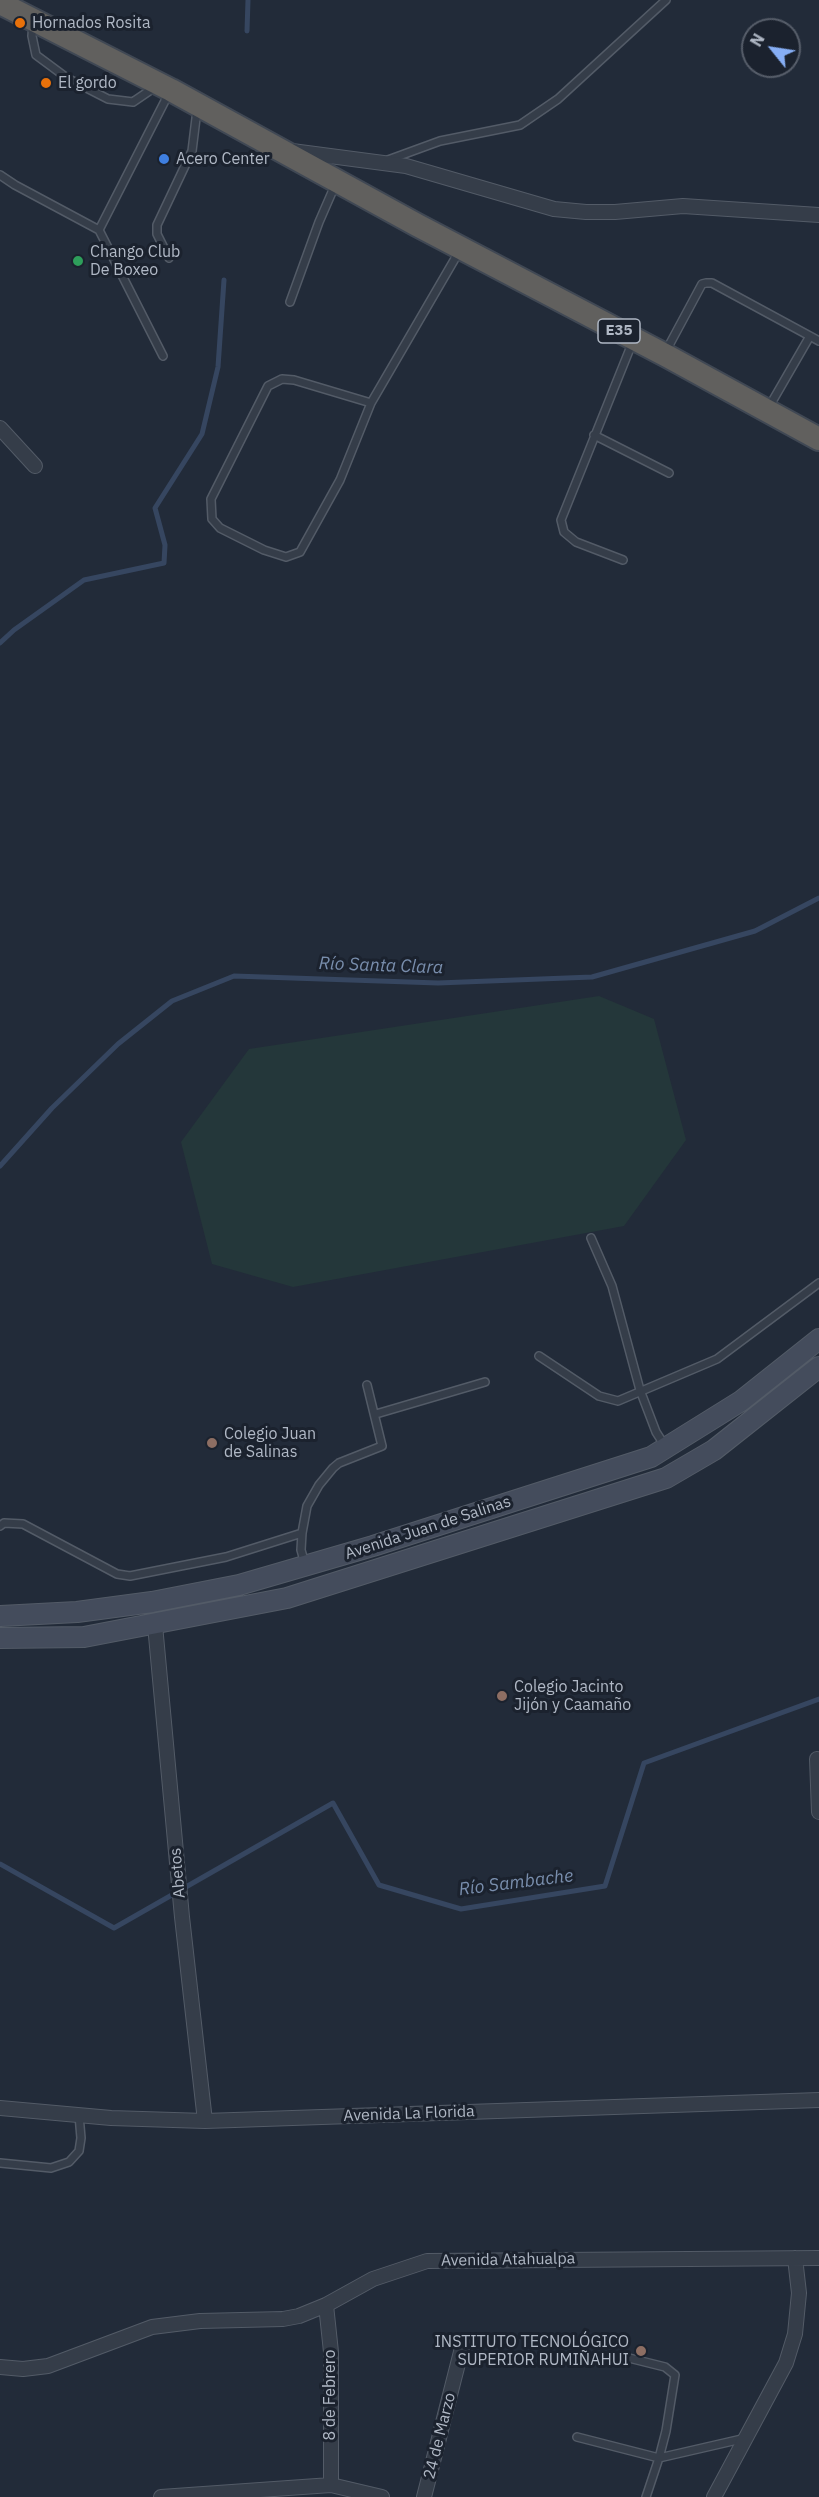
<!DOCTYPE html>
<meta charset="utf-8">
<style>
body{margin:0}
#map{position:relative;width:819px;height:2497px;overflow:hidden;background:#222b39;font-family:"IBM Plex Sans",sans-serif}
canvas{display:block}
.north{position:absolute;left:741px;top:18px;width:60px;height:60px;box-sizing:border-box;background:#1b222e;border:2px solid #575e6a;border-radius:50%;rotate:300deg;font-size:16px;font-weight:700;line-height:24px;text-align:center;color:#b0b8c5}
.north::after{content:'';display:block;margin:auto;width:21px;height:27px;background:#86aef5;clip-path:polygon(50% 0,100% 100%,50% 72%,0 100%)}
</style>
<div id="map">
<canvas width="819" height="2497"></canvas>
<div class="north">N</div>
</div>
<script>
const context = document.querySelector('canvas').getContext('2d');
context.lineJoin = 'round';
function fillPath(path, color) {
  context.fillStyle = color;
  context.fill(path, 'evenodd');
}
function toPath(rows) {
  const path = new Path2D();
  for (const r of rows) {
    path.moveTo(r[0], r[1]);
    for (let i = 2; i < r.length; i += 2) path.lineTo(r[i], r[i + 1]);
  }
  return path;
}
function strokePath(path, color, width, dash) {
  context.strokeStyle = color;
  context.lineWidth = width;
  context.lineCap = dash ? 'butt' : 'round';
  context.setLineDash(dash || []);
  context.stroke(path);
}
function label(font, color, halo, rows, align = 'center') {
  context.font = font + ' "IBM Plex Sans",sans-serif';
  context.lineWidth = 6;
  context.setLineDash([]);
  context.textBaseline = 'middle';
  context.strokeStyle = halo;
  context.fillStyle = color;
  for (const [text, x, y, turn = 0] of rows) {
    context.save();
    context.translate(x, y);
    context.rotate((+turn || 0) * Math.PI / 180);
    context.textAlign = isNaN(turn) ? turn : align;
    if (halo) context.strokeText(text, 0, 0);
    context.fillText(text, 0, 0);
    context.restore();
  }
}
const green = toPath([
 [599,996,654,1019,686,1140,624,1226,293,1287,212,1264,181,1142,249,1049]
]);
const stream = toPath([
 [247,31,248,0],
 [0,643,14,630,84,580,164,563,165,545,155,508,202,434,218,367,224,280],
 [0,1166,52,1108,118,1044,172,1001,234,976,438,983,592,977,755,931,819,898],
 [0,1864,114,1928,333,1803,379,1885,461,1909,605,1886,644,1763,819,1699]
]);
const service = toPath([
 [33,23,32,36,36,55,67,78,108,99,133,102,155,87],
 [388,160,440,141,520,125,558,99,666,0],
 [0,175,15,185,99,230,163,356],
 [99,230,169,93],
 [169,258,157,234,157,225,192,151,197,110],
 [290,302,319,222,336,183],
 [666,351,702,284,706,283,712,283,819,341],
 [371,403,294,380,282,379,268,386,211,499,212,519,220,528,264,550,286,557,300,552,340,480,371,403,460,250],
 [769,407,810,336],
 [594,435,669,473],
 [623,560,576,542,564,532,561,520,633,341],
 [591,1238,612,1286,640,1390,656,1432,665,1446],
 [539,1356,599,1396,618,1401,717,1359,819,1283],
 [376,1414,485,1382],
 [0,1526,4,1523,23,1524,117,1574,130,1576,226,1557,302,1533],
 [305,1564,301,1550,302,1533,307,1506,319,1485,333,1468,339,1463,382,1446,367,1385],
 [0,2163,51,2168,69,2162,79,2151,81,2138,79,2115],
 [577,2437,659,2458,666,2431,675,2375,665,2367,629,2358],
 [646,2497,659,2458,746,2438]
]);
const minor = toPath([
 [292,151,406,166,554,209,586,212,615,212,683,206,819,215],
 [0,428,35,466],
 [155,1625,182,1917,205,2121],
 [817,1759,819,1812],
 [0,2108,111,2118,205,2121,819,2100],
 [326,2305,331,2352,331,2485],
 [0,2367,23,2369,48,2366,152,2327,200,2321,283,2319,299,2316,326,2305,373,2279,427,2261,819,2258],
 [161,2497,331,2485,382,2497],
 [424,2497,464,2340],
 [714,2497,786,2363,795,2334,799,2293,795,2258]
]);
const secondary = toPath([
 [0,1616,77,1612,152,1602,239,1585,373,1546,651,1457,741,1401,819,1339],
 [0,1638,84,1637,287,1598,666,1478,714,1450,819,1367]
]);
const trunk = toPath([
 [0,3,171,90,417,225,667,356,819,439]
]);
const markers = [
 [20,23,6,"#e8710a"],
 [46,83,6,"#e8710a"],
 [164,159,6,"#3f7fe0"],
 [78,261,6,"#2e9e5b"],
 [212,1443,6,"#8d6e63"],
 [502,1696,6,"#8d6e63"],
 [641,2351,6,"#8d6e63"]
];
const shields = [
 [619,331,42]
];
const shieldNames = [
 ["E35",619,331]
];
const poiNames = [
 ["Hornados Rosita",32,23],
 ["El gordo",58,83],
 ["Acero Center",176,159],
 ["Chango Club",90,252],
 ["De Boxeo",90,270],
 ["Colegio Juan",224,1434],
 ["de Salinas",224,1452],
 ["Colegio Jacinto",514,1687],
 ["Jijón y Caamaño",514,1705],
 ["INSTITUTO TECNOLÓGICO",629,2342,"right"],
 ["SUPERIOR RUMIÑAHUI",629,2360,"right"]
];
const streetNames = [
 ["Avenida Juan de Salinas",428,1528,-18],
 ["Abetos",178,1873,-95],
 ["Avenida La Florida",409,2114,-2],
 ["Avenida Atahualpa",508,2260,-1],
 ["8 de Febrero",330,2395,-90],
 ["24 de Marzo",440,2436,-76]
];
const waterNames = [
 ["Río Santa Clara",381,966,2],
 ["Río Sambache",516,1883,-7]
];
fillPath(green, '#24373a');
strokePath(stream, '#364660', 5);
strokePath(service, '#535b67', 10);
strokePath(minor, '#535b67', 16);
strokePath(secondary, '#535b67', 22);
strokePath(trunk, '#404854', 26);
strokePath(service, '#353d49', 7);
strokePath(minor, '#353d49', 14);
strokePath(secondary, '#444c5c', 20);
strokePath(trunk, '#61605e', 22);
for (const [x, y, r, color] of markers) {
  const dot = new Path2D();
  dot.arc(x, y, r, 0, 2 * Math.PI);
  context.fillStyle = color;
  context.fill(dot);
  strokePath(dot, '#1b222e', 2);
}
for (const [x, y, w] of shields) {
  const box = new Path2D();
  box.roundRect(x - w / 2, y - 12, w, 24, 4.5);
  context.fillStyle = '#1b222e';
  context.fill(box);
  strokePath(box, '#b0b8c5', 1.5);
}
label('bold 15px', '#b0b8c5', null, shieldNames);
label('16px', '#b0b8c5', '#1b222e', poiNames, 'left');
label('16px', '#b0b8c5', '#1b222e', streetNames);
label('italic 18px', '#798ead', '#1b222e', waterNames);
</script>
